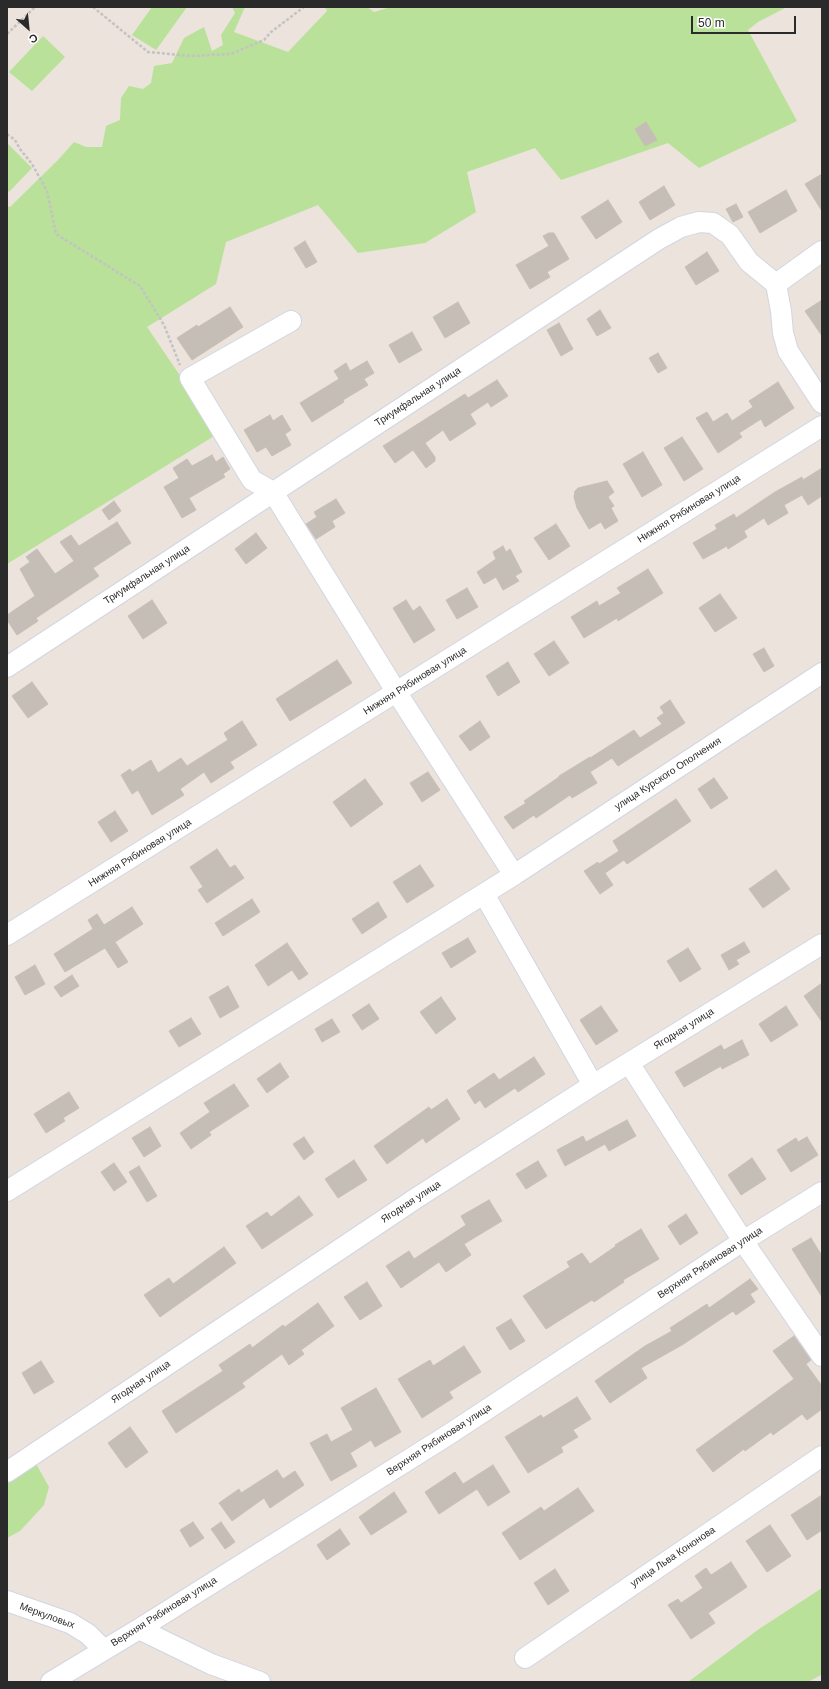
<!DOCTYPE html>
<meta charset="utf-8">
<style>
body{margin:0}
#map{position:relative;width:829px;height:1689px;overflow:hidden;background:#ebe3dc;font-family:Helvetica,sans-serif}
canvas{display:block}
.frame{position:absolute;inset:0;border:8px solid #2a2a2a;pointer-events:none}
.north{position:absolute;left:8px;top:8px;width:40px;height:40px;-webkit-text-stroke:3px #fff;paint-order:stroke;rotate:153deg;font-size:11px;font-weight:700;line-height:16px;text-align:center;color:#2a2a2a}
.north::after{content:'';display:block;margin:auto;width:14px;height:18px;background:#2a2a2a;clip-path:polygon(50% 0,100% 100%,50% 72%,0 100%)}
.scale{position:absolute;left:691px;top:16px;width:105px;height:18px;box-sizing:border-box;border:2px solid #2a2a2a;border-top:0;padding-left:5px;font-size:12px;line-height:14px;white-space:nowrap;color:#2a2a2a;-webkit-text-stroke:3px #fff;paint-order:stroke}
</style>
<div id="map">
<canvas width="829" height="1689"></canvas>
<div class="frame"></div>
<div class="north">С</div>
<div class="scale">50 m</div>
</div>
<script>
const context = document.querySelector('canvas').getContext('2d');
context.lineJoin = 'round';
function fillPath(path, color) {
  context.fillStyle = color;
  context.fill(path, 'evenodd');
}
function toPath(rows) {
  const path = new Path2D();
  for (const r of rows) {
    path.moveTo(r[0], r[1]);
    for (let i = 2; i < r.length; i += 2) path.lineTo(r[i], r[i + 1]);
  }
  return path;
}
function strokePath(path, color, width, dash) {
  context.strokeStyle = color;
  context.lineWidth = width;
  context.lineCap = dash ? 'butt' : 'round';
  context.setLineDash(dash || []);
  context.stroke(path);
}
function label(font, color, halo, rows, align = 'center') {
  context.font = font + ' Helvetica,sans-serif';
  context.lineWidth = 3.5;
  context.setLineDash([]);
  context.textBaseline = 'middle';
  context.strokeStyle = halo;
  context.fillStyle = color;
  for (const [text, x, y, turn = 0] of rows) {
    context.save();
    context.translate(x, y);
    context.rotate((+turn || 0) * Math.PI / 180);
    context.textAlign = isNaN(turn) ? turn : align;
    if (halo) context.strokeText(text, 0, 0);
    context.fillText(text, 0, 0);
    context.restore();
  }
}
const green = toPath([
 [152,7,187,7,156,50,132,35],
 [232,7,245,7,234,32,288,52,327,11,325,7,367,7,374,12,391,7,787,7,758,22,748,30,797,121,699,168,668,143,561,180,535,148,467,172,476,212,425,243,358,253,318,205,226,242,216,284,147,327,219,433,7,564,7,206,10,207,58,160,74,142,86,147,102,147,106,126,120,120,121,98,129,86,143,89,151,83,154,66,172,63,184,38,204,27,212,51,223,45,221,35,235,13],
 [43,36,65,57,32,91,9,72],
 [7,143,32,168,9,192,7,190],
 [35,1462,49,1487,44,1505,20,1531,7,1538,7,1466],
 [822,1588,821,1675,808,1682,688,1682,759,1629]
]);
const building = toPath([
 [646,122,657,140,645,146,635,129,646,122],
 [822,174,822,211,805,184,822,174],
 [664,186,675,205,650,220,639,202,664,186],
 [786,190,797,211,760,233,748,212,786,190],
 [608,200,622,222,596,239,581,217,608,200],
 [736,204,743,217,733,222,726,209,736,204],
 [549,233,554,233,569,259,547,272,550,277,530,289,516,265,549,246,543,236,549,233],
 [305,241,317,262,306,268,294,248,305,241],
 [707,252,719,271,696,285,685,267,707,252],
 [822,300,822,336,805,311,822,300],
 [458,302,470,323,445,338,433,317,458,302],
 [230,307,243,327,192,360,177,338,197,325,198,327,230,307],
 [600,310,611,328,597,336,587,319,600,310],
 [559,323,573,349,561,356,547,330,559,323],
 [412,332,422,350,399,363,389,345,412,332],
 [658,353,667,368,658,373,649,358,658,353],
 [367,361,374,373,364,379,368,385,343,400,344,402,312,422,300,403,339,379,334,371,346,363,350,371,367,361],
 [497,380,508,396,491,407,488,402,470,414,476,424,450,441,443,430,425,443,435,457,435,461,426,468,413,450,395,463,383,446,465,394,468,398,497,380],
 [778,382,794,408,765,427,761,419,739,433,742,437,718,453,696,418,707,412,713,422,727,413,732,421,753,407,749,401,778,382],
 [270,415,273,421,282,415,291,430,285,434,291,445,272,456,266,447,257,452,244,430,270,415],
 [682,437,703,469,684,481,664,448,682,437],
 [643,452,662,485,642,497,623,464,643,452],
 [212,455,216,462,223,457,230,469,223,474,225,477,189,498,196,510,182,518,164,487,179,478,173,468,187,459,192,466,212,455],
 [822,468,822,496,808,505,802,495,784,505,788,513,768,525,764,518,744,531,747,537,728,549,727,546,703,559,693,543,717,529,715,525,734,514,736,518,775,492,802,477,803,480,822,468],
 [607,481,614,492,608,497,614,506,611,508,618,521,605,529,601,522,589,529,577,508,574,497,575,491,578,488,607,481],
 [336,499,345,513,332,521,335,527,316,539,306,524,317,517,314,512,336,499],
 [114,501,121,511,109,520,102,510,114,501],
 [117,522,131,543,93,568,99,576,36,618,38,621,17,635,7,620,7,615,35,596,20,569,30,562,26,557,37,549,55,574,74,561,60,542,71,535,79,546,117,522],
 [556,524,570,546,549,560,534,538,556,524],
 [256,533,267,548,246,564,235,549,256,533],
 [503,546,506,552,510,549,522,572,515,576,519,581,503,590,496,577,484,584,477,572,496,559,493,552,503,546],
 [648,569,663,593,618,621,617,618,584,638,571,617,597,601,599,606,621,593,617,588,648,569],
 [467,588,478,607,457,619,446,600,467,588],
 [720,594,737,618,715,632,699,608,720,594],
 [152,600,167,623,143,639,128,616,152,600],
 [406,600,413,611,420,606,435,630,414,643,393,608,406,600],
 [554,641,569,663,549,676,534,654,554,641],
 [764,648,774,666,764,672,753,654,764,648],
 [337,660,352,683,290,721,276,699,337,660],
 [508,662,520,682,498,696,486,676,508,662],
 [32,682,48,704,28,718,12,696,32,682],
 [670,700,685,723,618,766,612,758,590,772,597,783,572,798,570,795,536,818,534,815,513,829,504,817,526,803,524,801,559,777,559,776,590,757,590,758,634,730,640,738,662,724,657,718,664,713,660,707,670,700],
 [242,721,257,745,230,762,234,768,211,783,204,772,180,789,184,795,152,815,138,790,132,794,121,775,130,769,132,772,151,760,158,773,181,758,187,766,228,740,224,733,242,721],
 [480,721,490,737,470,751,459,736,480,721],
 [428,772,440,790,422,802,410,783,428,772],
 [714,778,728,798,711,809,698,789,714,778],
 [365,779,383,804,351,827,333,802,365,779],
 [676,799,691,821,627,864,624,860,605,873,613,885,600,894,584,871,598,862,599,864,619,851,613,841,676,799],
 [115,811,128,831,111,842,98,822,115,811],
 [217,849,230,868,235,865,244,878,207,903,198,890,203,887,190,867,217,849],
 [420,865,434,886,407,903,393,882,420,865],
 [776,870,790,889,763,908,749,889,776,870],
 [252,899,260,912,223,936,215,923,252,899],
 [378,902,387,917,362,934,352,919,378,902],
 [132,907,143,924,115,942,128,962,118,968,105,948,65,972,54,954,93,929,88,920,97,914,104,925,132,907],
 [468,938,476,952,451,968,442,953,468,938],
 [744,942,750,952,736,960,739,964,729,970,721,955,744,942],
 [287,943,308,974,299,980,292,970,268,986,255,965,287,943],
 [688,948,701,969,680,982,667,961,688,948],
 [35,965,45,984,25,995,15,977,35,965],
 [72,975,79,986,61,997,54,987,72,975],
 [822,983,822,1022,804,996,822,983],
 [228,986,239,1007,220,1018,209,997,228,986],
 [441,997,456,1019,436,1034,420,1012,441,997],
 [369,1004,379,1019,362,1030,352,1015,369,1004],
 [601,1006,618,1031,596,1045,580,1020,601,1006],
 [786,1006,798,1025,771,1042,759,1024,786,1006],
 [191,1018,201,1034,179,1047,169,1031,191,1018],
 [332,1019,340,1032,322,1042,315,1029,332,1019],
 [742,1040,749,1055,722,1069,721,1066,684,1087,675,1072,721,1045,724,1050,742,1040],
 [534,1057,545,1074,518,1092,515,1088,485,1108,480,1100,475,1104,467,1091,494,1073,499,1080,534,1057],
 [280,1063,289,1077,267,1093,257,1079,280,1063],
 [234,1084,249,1106,209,1132,211,1135,191,1149,180,1133,210,1112,204,1103,234,1084],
 [69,1092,79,1108,63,1118,65,1121,46,1133,34,1114,69,1092],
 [447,1099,460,1119,426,1143,423,1138,387,1164,374,1146,429,1107,431,1110,447,1099],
 [627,1120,636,1136,609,1151,605,1144,565,1166,557,1150,583,1136,586,1142,627,1120],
 [150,1127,161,1146,144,1157,132,1138,150,1127],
 [304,1137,314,1152,304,1160,293,1144,304,1137],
 [807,1137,818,1155,791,1172,777,1150,796,1138,798,1142,807,1137],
 [752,1158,766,1179,741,1195,728,1175,752,1158],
 [354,1160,367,1180,338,1198,325,1179,354,1160],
 [538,1161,547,1176,526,1189,516,1174,538,1161],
 [114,1163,127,1182,114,1191,101,1172,114,1163],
 [139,1166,157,1196,147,1202,129,1172,139,1166],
 [299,1196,313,1215,262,1249,246,1226,267,1212,271,1217,299,1196],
 [489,1200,502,1221,464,1244,471,1255,446,1272,439,1262,401,1288,386,1266,409,1251,414,1259,466,1225,461,1216,489,1200],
 [686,1214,698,1233,680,1245,668,1226,686,1214],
 [641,1229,659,1259,623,1280,624,1282,594,1302,592,1300,546,1329,523,1296,570,1267,567,1262,582,1253,590,1264,616,1246,615,1245,641,1229],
 [811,1238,822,1256,822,1297,792,1249,811,1238],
 [224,1247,236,1263,160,1317,144,1295,169,1278,173,1284,224,1247],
 [750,1279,758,1289,750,1294,755,1302,736,1315,733,1311,682,1345,641,1368,647,1378,610,1403,595,1381,645,1346,672,1331,670,1328,707,1304,709,1308,750,1279],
 [367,1282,382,1306,360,1320,344,1297,367,1282],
 [318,1303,334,1326,301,1350,304,1354,289,1365,282,1354,242,1383,245,1387,176,1433,162,1411,223,1371,219,1365,250,1344,252,1348,283,1325,285,1327,318,1303],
 [511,1319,525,1341,510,1350,496,1328,511,1319],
 [794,1336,811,1360,806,1364,822,1386,822,1409,807,1420,802,1414,773,1435,771,1432,745,1451,744,1449,713,1472,696,1450,794,1379,773,1351,794,1336],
 [464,1346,481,1372,449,1392,453,1398,422,1418,398,1379,430,1360,433,1366,464,1346],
 [41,1361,54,1382,34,1394,22,1373,41,1361],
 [376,1388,401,1432,375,1447,371,1440,350,1453,357,1466,331,1481,310,1443,327,1434,331,1442,353,1430,341,1408,376,1388],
 [577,1397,591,1419,573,1430,578,1437,561,1447,563,1452,528,1473,505,1437,541,1415,543,1418,577,1397],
 [130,1427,148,1452,126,1468,108,1443,130,1427],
 [493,1465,510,1492,488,1506,477,1489,439,1514,425,1492,455,1472,463,1484,493,1465],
 [277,1470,283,1479,295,1471,304,1485,270,1508,264,1498,232,1521,219,1503,239,1489,241,1493,277,1470],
 [578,1488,594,1511,520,1560,502,1533,541,1507,544,1511,578,1488],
 [394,1492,407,1512,371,1535,359,1517,394,1492],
 [822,1495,822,1530,807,1540,791,1515,822,1495],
 [193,1522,204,1538,190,1547,180,1530,193,1522],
 [221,1522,235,1542,225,1549,211,1529,221,1522],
 [770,1525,791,1556,767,1572,746,1541,770,1525],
 [340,1529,350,1544,327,1560,317,1545,340,1529],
 [731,1562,747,1587,708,1613,715,1623,691,1639,668,1605,678,1599,681,1603,703,1588,695,1576,706,1568,711,1575,731,1562],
 [555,1569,569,1591,548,1605,534,1583,555,1569]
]);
const path = toPath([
 [93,7,148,52,191,56,231,54,264,40,271,32,304,7],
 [7,34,35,7],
 [7,134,15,140,20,149,32,164,47,191,56,234,140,286,164,325,180,365]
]);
const minor = toPath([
 [776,284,781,311,783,333,788,351,822,403],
 [291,321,190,378,252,480,273,492,397,693,514,875],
 [7,667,659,239,681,227,699,222,713,223,730,235,749,262,776,284,822,251],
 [484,894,593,1085],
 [7,935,822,426],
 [629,1063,743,1241,822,1356],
 [7,1191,514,875,822,673],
 [7,1472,418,1197,593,1085,822,944],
 [7,1601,70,1623,88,1634,104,1650],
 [139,1629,211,1664,260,1682],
 [525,1658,822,1456],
 [51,1682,139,1629,448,1435,743,1241,822,1192]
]);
const streetNames = [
 ["Триумфальная улица",418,397,-33],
 ["Нижняя Рябиновая улица",689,509,-32],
 ["Триумфальная улица",147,575,-33],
 ["Нижняя Рябиновая улица",415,681,-32],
 ["улица Курского Ополчения",668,774,-33],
 ["Нижняя Рябиновая улица",140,853,-32],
 ["Ягодная улица",684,1029,-32],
 ["Ягодная улица",411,1202,-33],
 ["Верхняя Рябиновая улица",710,1263,-33],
 ["Ягодная улица",141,1382,-34],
 ["Верхняя Рябиновая улица",439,1440,-33],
 ["улица Льва Кононова",673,1557,-34],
 ["Верхняя Рябиновая улица",164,1612,-32],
 ["Меркуловых",47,1616,20]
];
fillPath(green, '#b9e199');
fillPath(building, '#c4beb7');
strokePath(building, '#c7bfb5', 1);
strokePath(minor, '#d1d6e2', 22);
strokePath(path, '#c3c3c3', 2.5, [3, 2]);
strokePath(minor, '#fff', 20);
label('10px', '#2a2a2a', '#fff', streetNames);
</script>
